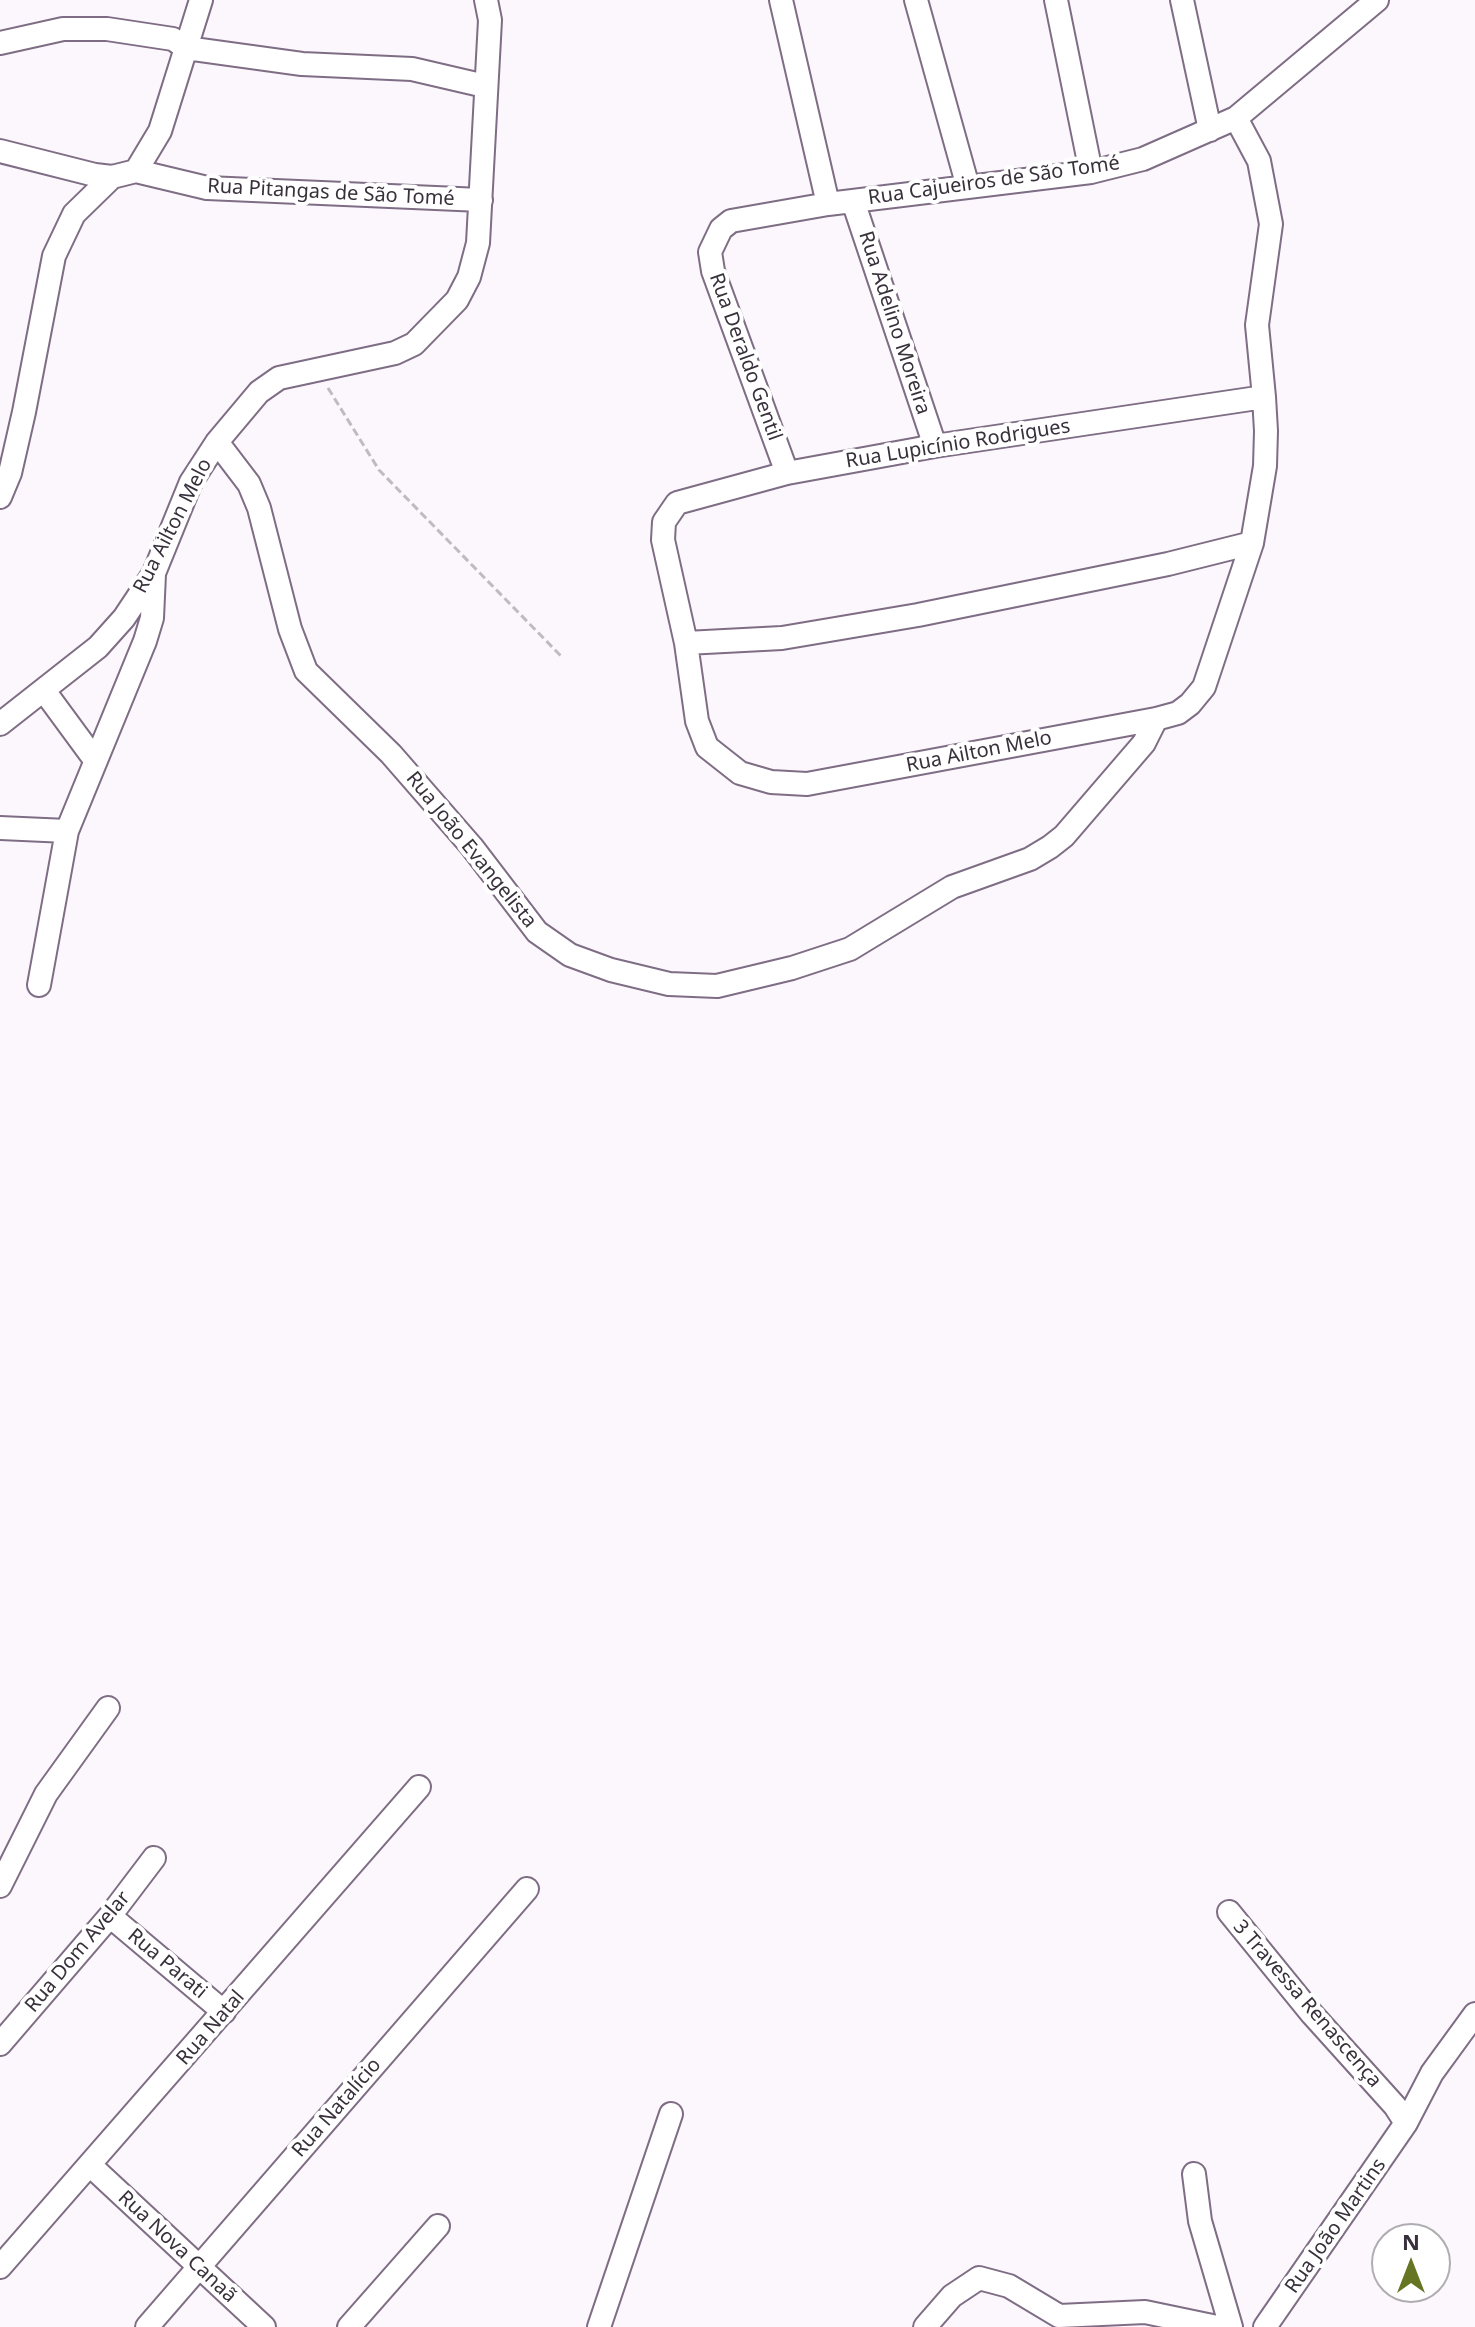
<!DOCTYPE html>
<meta charset="utf-8">
<style>
body{margin:0}
#map{position:relative;width:1475px;height:2327px;overflow:hidden;background:#fbf7fc;font-family:"Noto Sans",sans-serif}
canvas{display:block}
.north{position:absolute;left:1371px;top:2223px;width:80px;height:80px;box-sizing:border-box;background:#fff;border:2px solid #afadb1;border-radius:50%;rotate:0deg;font-size:22px;font-weight:700;line-height:32px;text-align:center;color:#38313b}
.north::after{content:'';display:block;margin:auto;width:28px;height:36px;background:#657523;clip-path:polygon(50% 0,100% 100%,50% 72%,0 100%)}
</style>
<div id="map">
<canvas width="1475" height="2327"></canvas>
<div class="north">N</div>
</div>
<script>
const context = document.querySelector('canvas').getContext('2d');
context.lineJoin = 'round';
function toPath(rows) {
  const path = new Path2D();
  for (const r of rows) {
    path.moveTo(r[0], r[1]);
    for (let i = 2; i < r.length; i += 2) path.lineTo(r[i], r[i + 1]);
  }
  return path;
}
function strokePath(path, color, width, dash) {
  context.strokeStyle = color;
  context.lineWidth = width;
  context.lineCap = dash ? 'butt' : 'round';
  context.setLineDash(dash || []);
  context.stroke(path);
}
function label(font, color, halo, rows, align = 'center') {
  context.font = font + ' "Noto Sans",sans-serif';
  context.lineWidth = 8;
  context.setLineDash([]);
  context.textBaseline = 'middle';
  context.strokeStyle = halo;
  context.fillStyle = color;
  for (const [text, x, y, turn = 0] of rows) {
    context.save();
    context.translate(x, y);
    context.rotate((+turn || 0) * Math.PI / 180);
    context.textAlign = isNaN(turn) ? turn : align;
    if (halo) context.strokeText(text, 0, 0);
    context.fillText(text, 0, 0);
    context.restore();
  }
}
const path = toPath([
 [328,388,379,470,561,656]
]);
const street = toPath([
 [781,0,828,204],
 [916,0,968,187],
 [1056,0,1091,172],
 [1182,0,1210,130],
 [0,43,63,29,107,29,173,39,186,48,302,64,412,69,485,86],
 [1236,118,1259,161,1271,224,1257,325,1264,397,1266,431,1265,466,1252,543,1204,687,1190,704,1178,713,1156,719,807,784,771,782,740,773,707,747,697,721,686,643,663,540,664,522,677,503,787,473,935,446,1264,397],
 [0,151,95,175,112,177,136,171,160,131,201,0],
 [136,171,207,188,481,200],
 [853,201,935,446],
 [217,442,249,484,259,508,290,629,306,671,391,754,472,847,537,932,570,955,611,970,669,984,717,986,792,968,850,949,952,887,1030,859,1050,847,1064,836,1144,743,1156,719],
 [787,473,713,271,710,252,721,229,731,221,828,204,1091,172,1143,159,1236,118,1377,0],
 [0,497,10,473,24,412,54,256,74,214,112,177],
 [686,643,782,638,918,615,1168,564,1252,543],
 [45,692,95,760],
 [0,724,98,647,124,618,154,573,191,482,217,442,259,392,279,378,395,353,414,344,457,300,469,277,478,243,490,20,486,0],
 [0,828,67,831],
 [39,985,67,831,145,641,152,618,154,574],
 [0,1886,46,1794,108,1708],
 [1229,1912,1312,2014,1395,2106,1406,2123,1265,2327],
 [110,1916,224,2012],
 [0,2044,110,1916,154,1858],
 [1406,2123,1432,2073,1475,2014],
 [91,2166,264,2327],
 [1194,2174,1200,2221,1231,2327],
 [0,2267,419,1787],
 [147,2327,527,1889],
 [349,2327,438,2226],
 [599,2327,671,2114],
 [925,2327,952,2296,979,2278,1009,2286,1059,2316,1145,2312,1217,2327]
]);
const streetNames = [
 ["Rua Cajueiros de São Tomé",994,181,-8],
 ["Rua Pitangas de São Tomé",331,193,3],
 ["Rua Adelino Moreira",894,323,72],
 ["Rua Deraldo Gentil",745,357,70],
 ["Rua Lupicínio Rodrigues",958,444,-9],
 ["Rua Ailton Melo",173,526,-63],
 ["Rua Ailton Melo",979,752,-11],
 ["Rua João Evangelista",471,850,51],
 ["Rua Dom Avelar",78,1952,-50],
 ["Rua Parati",167,1964,40],
 ["3 Travessa Renascença",1307,2004,49],
 ["Rua Natal",211,2028,-49],
 ["Rua Natalício",337,2108,-49],
 ["Rua João Martins",1336,2226,-55],
 ["Rua Nova Canaã",177,2247,43]
];
strokePath(street, '#7e6d84', 26);
strokePath(path, '#c0bbc2', 3, [8, 4]);
strokePath(street, '#fff', 22);
label('20px', '#38313b', '#fff', streetNames);
</script>
